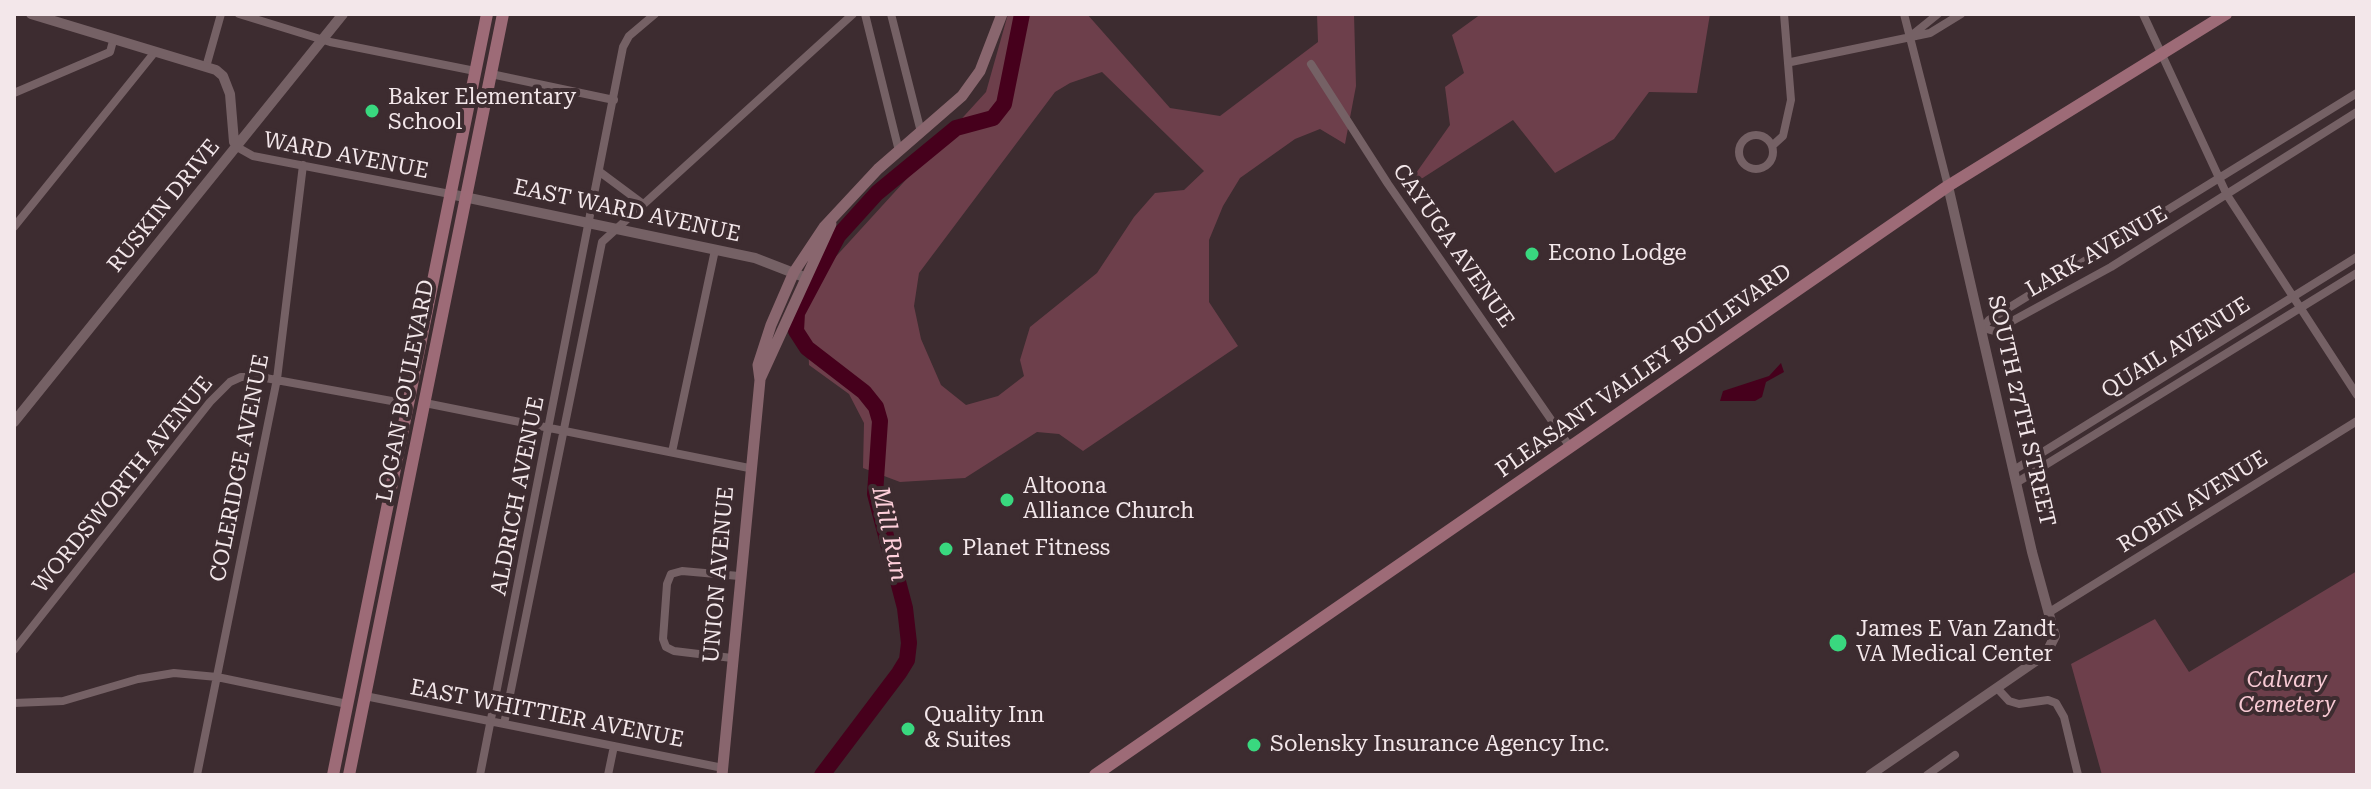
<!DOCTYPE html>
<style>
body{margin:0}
#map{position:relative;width:2371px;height:789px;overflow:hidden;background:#3d2c30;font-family:"Roboto Serif",serif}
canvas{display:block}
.frame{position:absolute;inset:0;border:16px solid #f3e7ea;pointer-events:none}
</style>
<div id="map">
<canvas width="2371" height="789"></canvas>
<div class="frame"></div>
</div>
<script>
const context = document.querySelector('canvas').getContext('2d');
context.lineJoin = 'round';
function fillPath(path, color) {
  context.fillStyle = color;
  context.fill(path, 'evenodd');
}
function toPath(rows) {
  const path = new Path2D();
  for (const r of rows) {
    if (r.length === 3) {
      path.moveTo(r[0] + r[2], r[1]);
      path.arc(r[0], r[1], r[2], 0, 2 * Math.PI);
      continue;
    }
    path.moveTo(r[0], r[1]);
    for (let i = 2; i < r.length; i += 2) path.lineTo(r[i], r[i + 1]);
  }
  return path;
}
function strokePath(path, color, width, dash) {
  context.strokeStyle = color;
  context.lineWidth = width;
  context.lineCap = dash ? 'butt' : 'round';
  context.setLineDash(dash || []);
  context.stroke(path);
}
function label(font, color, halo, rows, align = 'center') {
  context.font = font + ' "Roboto Serif",serif';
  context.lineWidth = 8;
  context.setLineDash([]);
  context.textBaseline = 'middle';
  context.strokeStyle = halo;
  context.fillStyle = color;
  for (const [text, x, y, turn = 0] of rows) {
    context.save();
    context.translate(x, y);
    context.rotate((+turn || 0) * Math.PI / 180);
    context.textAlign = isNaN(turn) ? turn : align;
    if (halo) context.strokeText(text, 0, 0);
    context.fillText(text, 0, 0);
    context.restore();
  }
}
const green = toPath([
 [1008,14,1087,14,1170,108,1220,116,1318,42,1317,14,1354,14,1356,86,1345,144,1320,129,1295,139,1240,178,1223,206,1209,240,1209,302,1238,346,1083,451,1059,434,1037,432,965,478,900,482,863,468,864,423,849,394,809,365,808,342,800,323,802,311,809,286,986,92],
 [1102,72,1204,171,1184,190,1155,193,1134,217,1097,273,1030,327,1020,360,1024,376,998,396,966,405,941,385,921,339,914,306,919,273,1055,92,1070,83],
 [1481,14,1710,14,1697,93,1649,92,1614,139,1555,173,1513,120,1404,190,1450,125,1445,87,1464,73,1452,35],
 [2357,571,2357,775,2102,775,2071,664,2155,619,2189,672]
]);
const water = toPath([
 [1781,363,1784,372,1766,382,1762,397,1755,401,1720,401,1723,391,1769,376]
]);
const river = toPath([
 [822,775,899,673,907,660,909,643,905,608,875,494,880,421,876,407,864,392,807,348,796,331,797,313,838,236,877,193,956,128,993,118,1004,104,1022,14]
]);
const minor = toPath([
 [239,14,330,42,475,71],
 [865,14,899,151],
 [891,14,921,132],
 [1904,14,1948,186],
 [2143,14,2227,195,2357,395],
 [1912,35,1938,14],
 [1791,62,1930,33,1961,14],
 [1311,64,1388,184,1570,447],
 [206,67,221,14],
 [491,74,614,100],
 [14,93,110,52,113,41],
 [2357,93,1989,320,1983,328,1994,331,2111,267,2357,112],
 [1756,152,17],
 [1772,146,1783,136,1791,100,1784,14],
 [237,147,253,156,450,194],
 [600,172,643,204],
 [14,227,154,53],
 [425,403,749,468],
 [672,452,715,250],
 [2014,470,2357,257],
 [2016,483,2357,273],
 [2048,613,2357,421],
 [14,650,210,402,230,382,241,377,260,377,408,404],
 [732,658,674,651,666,647,663,639,667,584,671,574,682,571,739,576],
 [1997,688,2009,701,2019,704,2048,700,2056,703,2064,717,2078,775],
 [365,696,723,768],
 [14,703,63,701,138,679,174,673,217,677,347,704],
 [504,724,602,242,853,14],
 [197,775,277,379,303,165],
 [480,775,623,47,629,36,655,14],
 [608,775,614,746],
 [1927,775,1955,755]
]);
const tertiary = toPath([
 [31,14,216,70,223,76,230,94,234,142,237,147],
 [450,194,755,258,804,277],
 [14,422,343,14],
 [1870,775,2046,654,2055,636,2032,552,1948,186]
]);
const secondary = toPath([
 [760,379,831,224],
 [722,775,760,380,758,365,771,325,794,272,824,227,878,169,962,96,980,71,1002,14]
]);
const primary = toPath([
 [333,775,487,14],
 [349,775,503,14],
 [1095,775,1948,186,2226,14]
]);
const markers = [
 [372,111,8,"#39d87f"],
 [1532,254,8,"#39d87f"],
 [1007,500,8,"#39d87f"],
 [946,549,8,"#39d87f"],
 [1838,643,10,"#39d87f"],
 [908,729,8,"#39d87f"],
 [1254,745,8,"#39d87f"]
];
const poiNames = [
 ["Baker Elementary",388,98],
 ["School",388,123],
 ["Econo Lodge",1548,254],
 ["Altoona",1023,487],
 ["Alliance Church",1023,512],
 ["Planet Fitness",962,549],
 ["James E Van Zandt",1856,630],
 ["VA Medical Center",1856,655],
 ["Quality Inn",924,716],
 ["& Suites",924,741],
 ["Solensky Insurance Agency Inc.",1270,745]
];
const streetNames = [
 ["WARD AVENUE",346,156,11],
 ["RUSKIN DRIVE",164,206,-51],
 ["EAST WARD AVENUE",627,211,12],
 ["CAYUGA AVENUE",1453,246,55],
 ["LARK AVENUE",2097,252,-30],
 ["QUAIL AVENUE",2176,348,-32],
 ["PLEASANT VALLEY BOULEVARD",1644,371,-35],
 ["LOGAN BOULEVARD",406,391,-79],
 ["SOUTH 27TH STREET",2021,411,77],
 ["COLERIDGE AVENUE",240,468,-79],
 ["WORDSWORTH AVENUE",123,485,-51],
 ["ALDRICH AVENUE",518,496,-79],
 ["ROBIN AVENUE",2193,502,-32],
 ["UNION AVENUE",719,575,-85],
 ["EAST WHITTIER AVENUE",547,714,11]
];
const parkNames = [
 ["Calvary",2287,681],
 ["Cemetery",2287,706]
];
const waterNames = [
 ["Mill Run",889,534,78]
];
fillPath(green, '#6d3f4b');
fillPath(water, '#46001c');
strokePath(river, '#46001c', 16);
strokePath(minor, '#756165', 8);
strokePath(tertiary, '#756165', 10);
strokePath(secondary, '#89666e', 11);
strokePath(primary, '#9d6b77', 12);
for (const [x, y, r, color] of markers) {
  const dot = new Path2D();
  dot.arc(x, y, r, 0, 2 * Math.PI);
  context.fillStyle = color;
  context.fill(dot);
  strokePath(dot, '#3d2c30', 3);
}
label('22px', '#f3e7ea', '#3d2c30', poiNames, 'left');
label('22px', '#f3e7ea', '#3d2c30', streetNames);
label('italic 22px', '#f8cad4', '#3d2c30', parkNames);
label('italic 24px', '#fecfda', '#3d2c30', waterNames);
</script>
